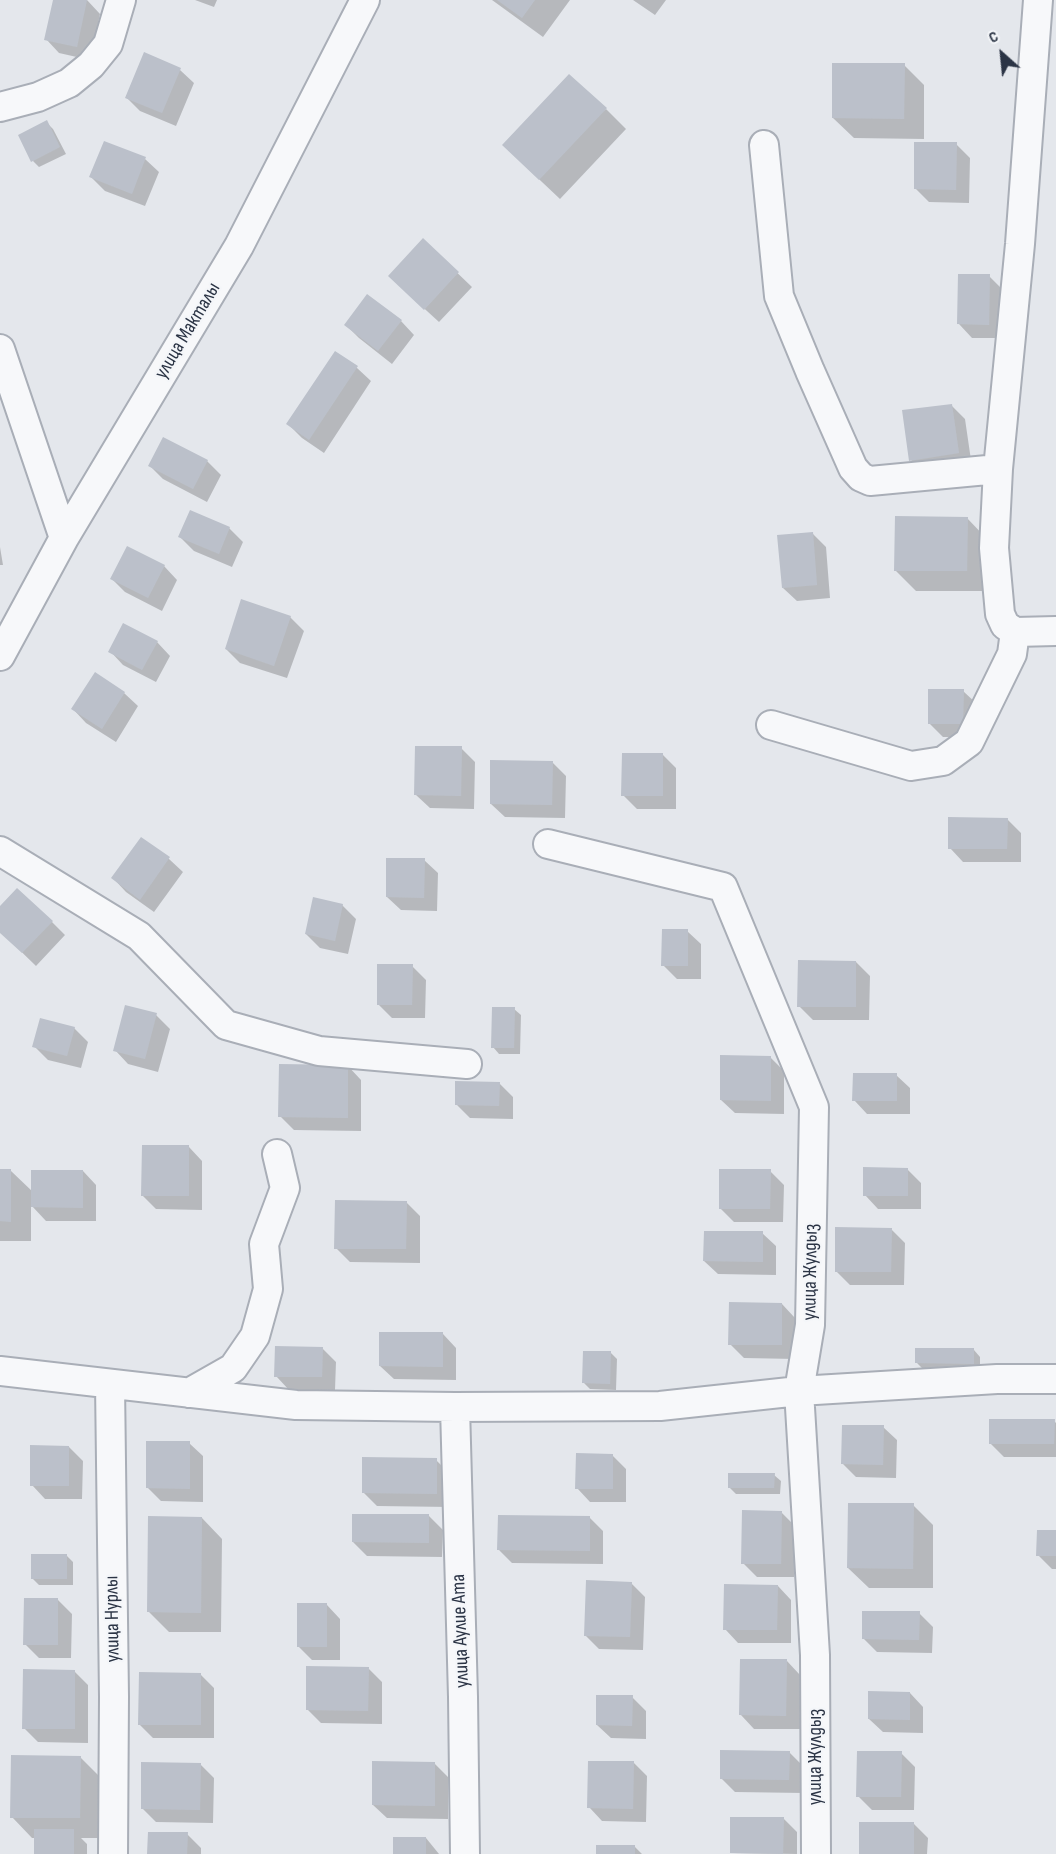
<!DOCTYPE html>
<meta charset="utf-8">
<style>
body{margin:0}
#map{position:relative;width:1056px;height:1854px;overflow:hidden;background:#e4e7ec;font-family:"Sofia Sans Condensed",sans-serif}
canvas{display:block}
.north{position:absolute;left:972px;top:24px;width:60px;height:60px;-webkit-text-stroke:4px #f4f6f9;paint-order:stroke;rotate:333deg;font-size:16px;font-weight:700;line-height:24px;text-align:center;color:#2b3445}
.north::after{content:'';display:block;margin:auto;width:21px;height:27px;background:#2b3445;clip-path:polygon(50% 0,100% 100%,50% 72%,0 100%)}
</style>
<div id="map">
<canvas width="1056" height="1854"></canvas>
<div class="north">С</div>
</div>
<script>
const context = document.querySelector('canvas').getContext('2d');
context.lineJoin = 'round';
function fillPath(path, color) {
  context.fillStyle = color;
  context.fill(path, 'evenodd');
}
function toPath(rows) {
  const path = new Path2D();
  for (const r of rows) {
    path.moveTo(r[0], r[1]);
    for (let i = 2; i < r.length; i += 2) path.lineTo(r[i], r[i + 1]);
  }
  return path;
}
function strokePath(path, color, width, dash) {
  context.strokeStyle = color;
  context.lineWidth = width;
  context.lineCap = dash ? 'butt' : 'round';
  context.setLineDash(dash || []);
  context.stroke(path);
}
function label(font, color, halo, rows, align = 'center') {
  context.font = font + ' "Sofia Sans Condensed",sans-serif';
  context.lineWidth = 4.5;
  context.setLineDash([]);
  context.textBaseline = 'middle';
  context.strokeStyle = halo;
  context.fillStyle = color;
  for (const [text, x, y, turn = 0] of rows) {
    context.save();
    context.translate(x, y);
    context.rotate((+turn || 0) * Math.PI / 180);
    context.textAlign = isNaN(turn) ? turn : align;
    if (halo) context.strokeText(text, 0, 0);
    context.fillText(text, 0, 0);
    context.restore();
  }
}
const shadow = toPath([
 [55,0,87,0,100,14,90,60,59,53,46,39],
 [195,0,217,0,214,7],
 [492,0,570,0,543,37],
 [633,0,666,0,655,15],
 [144,54,180,70,194,83,176,126,140,111,126,97],
 [904,65,924,85,924,139,854,138,833,118],
 [606,109,626,129,560,199,524,165],
 [46,122,53,129,66,154,39,167,33,161],
 [956,144,970,158,969,203,929,202,915,188],
 [145,159,159,172,145,206,105,191,91,177],
 [423,240,472,287,439,322,404,290],
 [989,276,1003,290,1002,338,972,338,959,324],
 [401,321,414,335,392,364,359,338,346,325],
 [335,353,357,368,371,381,324,453,302,438,288,424],
 [951,405,965,419,972,467,924,474,911,460],
 [207,461,221,475,207,502,163,479,149,465],
 [967,518,987,539,987,591,916,591,895,570],
 [229,528,243,542,232,567,194,551,180,537],
 [813,534,826,547,830,598,797,601,783,588],
 [0,547,3,565,0,565],
 [164,566,177,580,162,611,125,592,112,579],
 [290,617,304,631,287,678,240,663,226,649],
 [157,642,170,656,156,682,123,665,110,651],
 [963,691,977,704,977,737,943,737,929,723],
 [124,693,138,706,116,742,86,723,73,709],
 [461,748,475,762,474,809,430,808,416,795],
 [663,755,676,768,676,809,637,809,623,795],
 [552,762,566,776,565,818,505,817,491,804],
 [1007,819,1021,833,1021,862,963,862,950,848],
 [141,839,169,859,183,872,154,912,126,892,113,878],
 [424,860,438,873,437,911,401,910,387,897],
 [342,905,356,919,348,954,320,948,306,934],
 [0,908,52,922,65,935,36,966,0,931],
 [687,931,701,944,701,979,677,979,663,965],
 [856,962,870,976,869,1020,813,1020,799,1006],
 [412,966,426,980,425,1018,392,1018,378,1004],
 [514,1009,521,1015,520,1054,499,1054,493,1047],
 [156,1015,170,1029,158,1072,128,1064,115,1050],
 [74,1028,88,1042,81,1068,48,1060,34,1046],
 [770,1057,784,1071,784,1114,735,1113,721,1100],
 [348,1066,361,1080,361,1131,294,1130,280,1116],
 [896,1075,910,1088,910,1114,867,1114,854,1100],
 [499,1083,513,1097,513,1119,470,1118,457,1105],
 [189,1147,202,1161,202,1210,156,1209,142,1195],
 [907,1169,921,1183,921,1209,878,1209,865,1195],
 [0,1170,11,1171,33,1192,83,1171,96,1185,96,1221,46,1221,31,1205,31,1241,0,1241],
 [770,1171,784,1185,783,1222,734,1222,720,1208],
 [406,1202,420,1216,420,1263,350,1262,336,1248],
 [891,1229,905,1243,904,1285,850,1285,836,1271],
 [762,1233,776,1246,776,1275,718,1274,704,1261],
 [782,1304,795,1318,795,1359,744,1358,730,1344],
 [443,1334,456,1348,456,1380,394,1379,380,1366],
 [322,1348,336,1362,335,1390,289,1390,276,1376],
 [974,1350,980,1357,980,1370,923,1369,917,1363],
 [610,1352,617,1359,616,1390,590,1389,584,1383],
 [1054,1421,1056,1423,1056,1457,1004,1457,990,1443],
 [883,1427,897,1440,896,1478,856,1477,843,1464],
 [189,1443,203,1456,203,1502,161,1501,147,1487],
 [69,1447,83,1461,82,1499,45,1499,32,1485],
 [612,1455,626,1469,626,1502,590,1502,577,1488],
 [436,1460,450,1474,450,1507,377,1506,363,1492],
 [774,1475,781,1481,780,1494,736,1494,729,1487],
 [913,1505,933,1525,933,1588,869,1588,848,1568],
 [781,1512,795,1526,794,1577,757,1577,743,1563],
 [429,1516,443,1530,442,1557,367,1556,353,1542],
 [589,1517,603,1531,603,1564,512,1563,499,1550],
 [202,1518,222,1539,221,1632,169,1632,148,1611],
 [1056,1531,1056,1569,1052,1569,1038,1555],
 [67,1556,73,1562,73,1585,39,1585,32,1578],
 [631,1583,645,1597,643,1650,599,1649,585,1635],
 [778,1586,791,1600,791,1643,738,1643,725,1629],
 [58,1600,72,1614,71,1658,39,1658,25,1644],
 [327,1605,340,1619,340,1660,312,1660,298,1646],
 [919,1613,933,1627,932,1653,877,1652,863,1638],
 [787,1661,800,1675,800,1729,754,1729,741,1715],
 [368,1668,382,1682,382,1724,321,1723,307,1709],
 [75,1672,88,1685,88,1743,38,1742,24,1728],
 [201,1675,214,1688,214,1738,153,1738,139,1724],
 [910,1693,923,1707,923,1733,883,1732,869,1719],
 [632,1697,646,1711,646,1739,611,1738,597,1725],
 [789,1752,803,1766,803,1793,735,1792,721,1778],
 [901,1753,915,1767,914,1810,872,1810,858,1796],
 [80,1757,101,1778,100,1838,81,1838,87,1844,87,1854,35,1854,35,1838,32,1838,12,1817],
 [633,1762,647,1776,646,1822,602,1821,589,1807],
 [434,1763,448,1777,448,1819,387,1818,373,1805],
 [200,1764,214,1778,213,1823,156,1822,142,1808],
 [783,1818,797,1832,797,1854,731,1853],
 [914,1824,928,1838,927,1854,860,1854],
 [187,1834,201,1848,201,1854,149,1854],
 [426,1838,439,1854,394,1854],
 [635,1847,642,1854,597,1854]
]);
const building = toPath([
 [53,0,87,0,77,47,44,40],
 [497,0,535,0,522,18],
 [144,52,181,68,162,113,125,98],
 [832,63,905,63,904,119,832,118],
 [569,74,607,108,539,180,502,145],
 [47,120,60,147,31,162,18,135],
 [104,141,146,157,132,194,89,177],
 [914,142,957,142,956,190,914,189],
 [423,238,459,272,424,310,388,276],
 [958,274,990,274,989,325,957,324],
 [367,294,402,320,378,351,344,325],
 [335,351,358,366,309,440,286,424],
 [952,404,959,453,909,461,902,410],
 [163,437,208,460,193,489,148,466],
 [190,510,230,527,219,554,178,537],
 [895,516,968,517,967,571,894,571],
 [813,532,817,585,782,588,777,535],
 [127,546,165,565,148,598,110,579],
 [241,599,291,616,274,666,225,649],
 [123,623,158,641,142,670,108,652],
 [95,672,125,692,102,729,71,709],
 [928,689,964,689,963,724,928,724],
 [415,746,462,746,461,796,414,795],
 [622,753,663,753,663,796,621,796],
 [490,760,553,761,552,805,490,804],
 [948,817,1008,818,1007,849,948,849],
 [141,837,170,857,140,900,111,878],
 [386,858,425,858,424,898,386,897],
 [17,888,53,921,22,953,0,933,0,906],
 [313,897,343,904,335,941,305,934],
 [662,929,688,929,688,966,661,966],
 [798,960,856,961,856,1007,797,1007],
 [377,964,413,964,412,1005,377,1005],
 [125,1005,157,1013,145,1059,113,1051],
 [492,1007,515,1007,514,1048,491,1048],
 [40,1018,75,1027,67,1056,32,1047],
 [720,1055,771,1056,771,1101,720,1100],
 [279,1064,348,1065,348,1118,278,1117],
 [853,1073,897,1073,897,1101,852,1101],
 [455,1081,500,1082,499,1106,455,1105],
 [142,1145,189,1145,189,1196,141,1196],
 [863,1167,908,1168,908,1196,863,1196],
 [0,1169,11,1169,11,1222,0,1221],
 [719,1169,771,1169,770,1209,719,1209],
 [31,1170,83,1170,83,1208,31,1207],
 [335,1200,407,1201,406,1249,334,1249],
 [835,1227,892,1228,891,1272,835,1272],
 [704,1231,763,1231,763,1262,703,1261],
 [729,1302,782,1303,782,1345,728,1345],
 [379,1332,443,1332,443,1367,379,1366],
 [275,1346,323,1347,322,1377,274,1377],
 [915,1348,974,1348,974,1364,915,1363],
 [583,1351,611,1351,610,1384,582,1383],
 [989,1419,1055,1419,1054,1444,989,1444],
 [842,1425,884,1425,883,1465,841,1464],
 [146,1441,190,1441,190,1489,146,1488],
 [30,1445,69,1446,69,1486,30,1486],
 [576,1453,613,1454,613,1489,575,1489],
 [362,1457,437,1458,437,1494,362,1493],
 [728,1473,775,1473,774,1488,728,1488],
 [848,1503,914,1503,913,1569,847,1568],
 [742,1510,782,1511,781,1564,741,1564],
 [352,1514,429,1514,429,1543,352,1542],
 [498,1515,590,1516,590,1551,497,1550],
 [148,1516,202,1517,201,1613,147,1612],
 [1037,1530,1056,1530,1056,1556,1036,1556],
 [31,1554,67,1554,67,1579,31,1579],
 [586,1580,632,1582,630,1637,584,1636],
 [724,1584,778,1585,777,1630,723,1630],
 [24,1598,58,1598,58,1645,23,1645],
 [297,1603,327,1603,327,1647,297,1647],
 [862,1611,920,1611,919,1640,862,1639],
 [740,1659,787,1659,786,1716,739,1715],
 [306,1666,369,1667,368,1711,306,1710],
 [23,1669,75,1670,75,1729,22,1729],
 [139,1672,201,1673,201,1725,138,1725],
 [868,1691,910,1692,910,1720,868,1719],
 [596,1695,633,1695,632,1726,596,1725],
 [720,1750,790,1751,789,1780,720,1779],
 [857,1751,902,1751,901,1797,856,1797],
 [11,1755,81,1756,80,1818,10,1818],
 [372,1761,435,1762,435,1806,372,1805],
 [588,1761,634,1761,633,1809,587,1808],
 [141,1762,201,1763,200,1810,141,1809],
 [730,1817,784,1817,783,1854,730,1853],
 [859,1822,914,1822,914,1854,859,1854],
 [34,1829,74,1829,74,1854,34,1854],
 [148,1832,188,1832,187,1854,147,1854],
 [393,1837,426,1837,426,1854,393,1854],
 [596,1845,635,1845,635,1854,596,1854]
]);
const street = toPath([
 [0,107,38,97,69,83,91,65,108,44,121,0],
 [764,145,779,296,810,371,853,468,861,477,870,481,998,469,994,548,1000,614,1005,625,1015,632,1056,631],
 [0,349,64,538],
 [998,469,1020,244,1038,0],
 [0,656,64,538,239,246,365,0],
 [771,725,911,766,943,761,969,742,1012,654,1015,632],
 [548,844,723,887,814,1107,810,1325,799,1391,815,1655,816,1854],
 [0,851,139,936,226,1025,319,1051,467,1064],
 [0,1371,296,1405,455,1407,660,1406,799,1391,997,1379,1056,1379],
 [110,1384,114,1697,113,1854],
 [189,1393,233,1368,255,1336,268,1289,264,1244,285,1188,277,1154],
 [455,1407,463,1697,465,1854]
]);
const streetNames = [
 ["улица Макталы",188,331,-59],
 ["улица Жулдыз",811,1272,-89],
 ["улица Нурлы",113,1619,-91],
 ["улица Аулие Ата",461,1631,-92],
 ["улица Жулдыз",816,1757,-90]
];
fillPath(shadow, '#0003');
fillPath(building, '#bbc0ca');
strokePath(street, '#a9aeb7', 32);
strokePath(street, '#f7f8fa', 28);
label('20px', '#2b3445', '#f4f6f9', streetNames);
</script>
